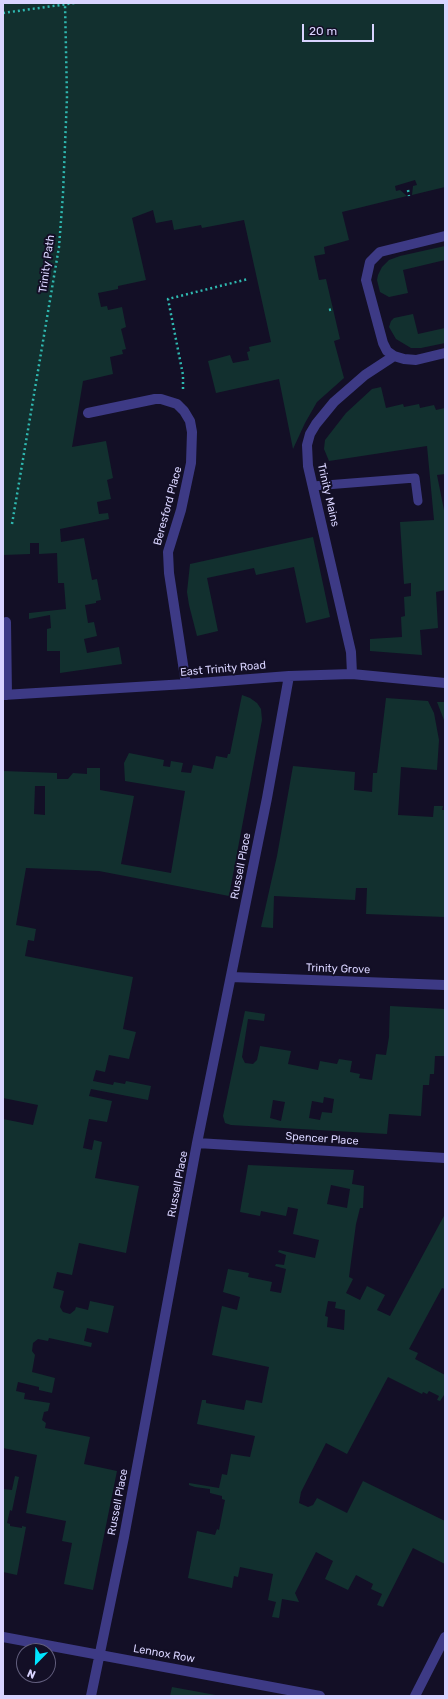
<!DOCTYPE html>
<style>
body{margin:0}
#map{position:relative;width:448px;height:1699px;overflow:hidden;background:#130f26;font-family:Rubik,sans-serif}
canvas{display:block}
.frame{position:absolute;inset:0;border:4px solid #d9d4ff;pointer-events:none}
.north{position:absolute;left:16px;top:1643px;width:40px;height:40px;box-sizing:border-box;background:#130f26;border:1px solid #625e7d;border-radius:50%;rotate:203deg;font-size:11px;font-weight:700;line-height:16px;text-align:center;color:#d9d4ff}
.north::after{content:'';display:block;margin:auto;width:14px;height:18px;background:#00e5ff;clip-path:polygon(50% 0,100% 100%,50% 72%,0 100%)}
.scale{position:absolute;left:302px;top:24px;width:72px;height:18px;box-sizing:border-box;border:2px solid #d9d4ff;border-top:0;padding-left:5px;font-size:12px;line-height:14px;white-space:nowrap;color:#d9d4ff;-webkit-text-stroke:3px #130f26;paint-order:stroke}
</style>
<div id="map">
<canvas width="448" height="1699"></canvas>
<div class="frame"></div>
<div class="north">N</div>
<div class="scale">20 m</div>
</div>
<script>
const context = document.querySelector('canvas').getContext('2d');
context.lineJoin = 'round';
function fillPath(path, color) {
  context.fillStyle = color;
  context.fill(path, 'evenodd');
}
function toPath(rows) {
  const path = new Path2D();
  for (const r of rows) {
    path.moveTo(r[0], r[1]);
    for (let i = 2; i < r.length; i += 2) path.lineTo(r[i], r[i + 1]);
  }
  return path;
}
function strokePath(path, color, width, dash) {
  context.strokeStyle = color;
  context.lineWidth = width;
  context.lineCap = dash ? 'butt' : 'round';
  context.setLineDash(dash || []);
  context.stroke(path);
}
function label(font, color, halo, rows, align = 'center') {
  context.font = font + ' Rubik,sans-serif';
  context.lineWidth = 4;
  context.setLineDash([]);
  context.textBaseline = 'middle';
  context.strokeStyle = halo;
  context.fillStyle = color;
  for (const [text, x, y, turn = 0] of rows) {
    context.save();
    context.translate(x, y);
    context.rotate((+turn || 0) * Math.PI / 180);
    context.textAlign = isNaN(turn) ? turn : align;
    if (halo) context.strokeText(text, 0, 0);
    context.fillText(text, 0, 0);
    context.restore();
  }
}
const green = toPath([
 [3,3,445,3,445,187,412,195,413,186,417,185,415,180,395,186,396,191,400,190,407,196,342,212,349,240,324,247,325,254,314,256,319,280,326,279,340,339,334,341,344,378,317,402,305,423,293,449,279,379,216,393,208,361,230,355,233,363,249,360,247,352,250,351,249,347,271,342,244,220,202,228,201,225,174,230,172,220,156,223,153,210,132,218,146,280,118,286,118,289,98,293,101,307,107,306,108,310,122,307,126,327,121,329,126,349,122,350,123,354,110,357,113,374,83,381,72,447,106,441,113,478,107,480,111,499,97,502,99,514,108,513,109,519,60,529,61,542,84,538,92,580,97,579,101,600,96,601,96,603,85,605,88,623,94,622,97,636,84,639,87,653,119,647,122,664,60,673,60,651,47,651,47,629,51,628,50,615,29,619,29,613,66,609,64,583,58,583,57,553,39,554,39,543,30,543,30,554,3,555],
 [445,246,445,260,403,270,408,293,389,297,380,292,377,280,378,275,382,267,389,260,400,256],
 [413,314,418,334,445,328,445,343,421,348,411,348,396,339,389,327,391,321,394,318],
 [381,387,386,408,403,404,404,407,419,404,420,408,434,405,436,410,445,408,445,474,437,475,445,515,445,590,436,592,438,628,420,630,422,655,370,651,370,639,402,637,401,617,405,616,404,597,411,596,411,583,404,584,400,522,434,520,427,446,329,461,324,449,325,440,346,413,372,389],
 [313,537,330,617,306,623,294,567,256,575,254,568,207,578,218,631,197,636,189,605,187,592,190,564],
 [242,695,250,698,257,703,261,709,262,720,229,896,99,871,26,868,16,925,36,929,34,941,28,940,25,956,133,977,123,1029,136,1032,129,1059,109,1055,105,1072,96,1070,93,1081,113,1085,114,1082,125,1084,126,1081,151,1086,148,1100,91,1089,89,1096,112,1101,107,1122,89,1119,83,1148,92,1150,94,1140,102,1142,95,1178,139,1186,126,1253,79,1243,72,1275,57,1272,53,1288,64,1291,60,1307,63,1312,70,1314,75,1310,76,1307,88,1310,90,1301,114,1306,108,1333,87,1328,84,1341,92,1343,91,1347,49,1338,48,1341,38,1339,33,1343,32,1351,35,1355,32,1372,55,1378,52,1393,39,1390,39,1387,18,1382,16,1391,25,1393,24,1399,50,1403,48,1411,44,1412,42,1420,46,1423,45,1428,90,1437,84,1464,117,1471,93,1590,64,1584,72,1543,62,1541,66,1521,26,1513,37,1455,3,1448,3,1119,33,1125,38,1105,3,1098,3,771,57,773,57,779,68,779,73,773,87,774,87,768,100,768,100,790,134,796,121,864,171,873,185,791,125,781,124,763,129,753,164,760,163,766,170,767,171,761,183,763,181,772,191,773,193,765,213,769,216,756,227,758,228,754,230,754],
 [35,786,45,786,45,815,34,814],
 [386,698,428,701,434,713,439,740,437,770,401,767,398,815,433,817,434,806,443,806,442,810,445,810,445,917,366,914,367,888,356,888,355,900,274,896,273,928,261,927,277,856,293,766,355,772,354,790,372,792,373,773,377,773],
 [437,702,445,702,445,725,444,720],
 [390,1006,445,1009,445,1056,435,1056,434,1074,430,1074,429,1085,423,1085,421,1116,389,1114,387,1134,231,1125,225,1123,223,1116,245,1011,265,1014,264,1021,248,1019,242,1057,245,1063,253,1064,257,1060,260,1046,291,1051,288,1064,318,1070,320,1061,337,1064,339,1059,352,1061,350,1072,360,1074,359,1078,372,1080,376,1054,386,1055,389,1037],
 [324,1097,334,1099,332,1113,322,1112,320,1120,309,1118,312,1101,323,1103],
 [273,1100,285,1102,281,1121,270,1118],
 [248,1165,354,1170,352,1184,364,1186,363,1208,360,1208,356,1224,349,1277,353,1279,346,1293,360,1300,367,1286,385,1295,377,1310,390,1316,445,1214,445,1289,442,1288,409,1349,418,1353,415,1359,445,1375,445,1395,444,1395,440,1401,437,1400,439,1396,429,1391,427,1394,423,1392,422,1394,388,1377,347,1454,326,1443,301,1492,299,1503,308,1507,313,1505,317,1498,347,1513,363,1481,445,1521,445,1564,413,1548,383,1607,377,1605,382,1594,371,1589,373,1584,356,1575,348,1590,325,1579,333,1561,316,1552,295,1593,299,1602,282,1599,279,1618,272,1617,276,1602,268,1600,273,1574,240,1567,238,1577,234,1576,232,1588,188,1578,197,1531,215,1535,217,1529,219,1530,225,1500,222,1499,222,1496,210,1493,210,1489,195,1487,189,1485,189,1483,219,1488,222,1474,227,1475,231,1454,250,1457,255,1436,197,1424,202,1400,206,1400,206,1403,244,1410,246,1400,262,1403,269,1367,212,1355,222,1306,237,1310,240,1297,223,1292,228,1269,249,1273,248,1277,272,1282,270,1291,281,1293,286,1269,275,1266,276,1264,284,1265,286,1255,278,1252,279,1250,315,1258,319,1240,293,1234,298,1209,288,1207,286,1216,261,1211,260,1216,240,1212],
 [331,1185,350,1189,347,1208,327,1204],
 [328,1301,336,1302,335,1308,345,1310,344,1330,327,1327,328,1317,325,1316],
 [15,1476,19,1477,12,1511,10,1510,7,1523,10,1524,10,1526,22,1528,22,1526,26,1527,17,1575,3,1572,3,1489,12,1490],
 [172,1687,221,1696,170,1696]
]);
const path = toPath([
 [3,13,75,3],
 [408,190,409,196],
 [329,310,333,309],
 [183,389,183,375,168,299,248,279],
 [12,524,59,247,63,194,67,97,65,3]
]);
const lane = toPath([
 [313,486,415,478,418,501]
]);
const street = toPath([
 [445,236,380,252,370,262,366,280,383,343,387,351,394,356,404,359,416,360,445,353],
 [88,413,155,399,161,399,177,404,184,411,190,421,192,432,191,463,181,510,168,552,169,573,186,684],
 [6,622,7,695],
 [352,674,351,652,308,466,307,445,310,434,316,424,334,402,365,375,394,356],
 [3,695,186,684,289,676,352,674,445,683],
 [231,977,445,985],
 [197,1143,445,1158],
 [3,1637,320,1696],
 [91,1696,124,1537,197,1143,267,798,289,676],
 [415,1696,445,1637]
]);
const streetNames = [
 ["Trinity Path",47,264,-82],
 ["Trinity Mains",328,495,77],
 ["Beresford Place",168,506,-75],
 ["East Trinity Road",223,669,-5],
 ["Russell Place",241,866,-79],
 ["Trinity Grove",338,969,2],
 ["Spencer Place",322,1139,4],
 ["Russell Place",178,1184,-79],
 ["Russell Place",118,1502,-79],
 ["Lennox Row",164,1654,10]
];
fillPath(green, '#12302f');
strokePath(path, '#2fb8b0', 2.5, [2, 3]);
strokePath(lane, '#3d3a85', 9);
strokePath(street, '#3d3a85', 10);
label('11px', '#d9d4ff', '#130f26', streetNames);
</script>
